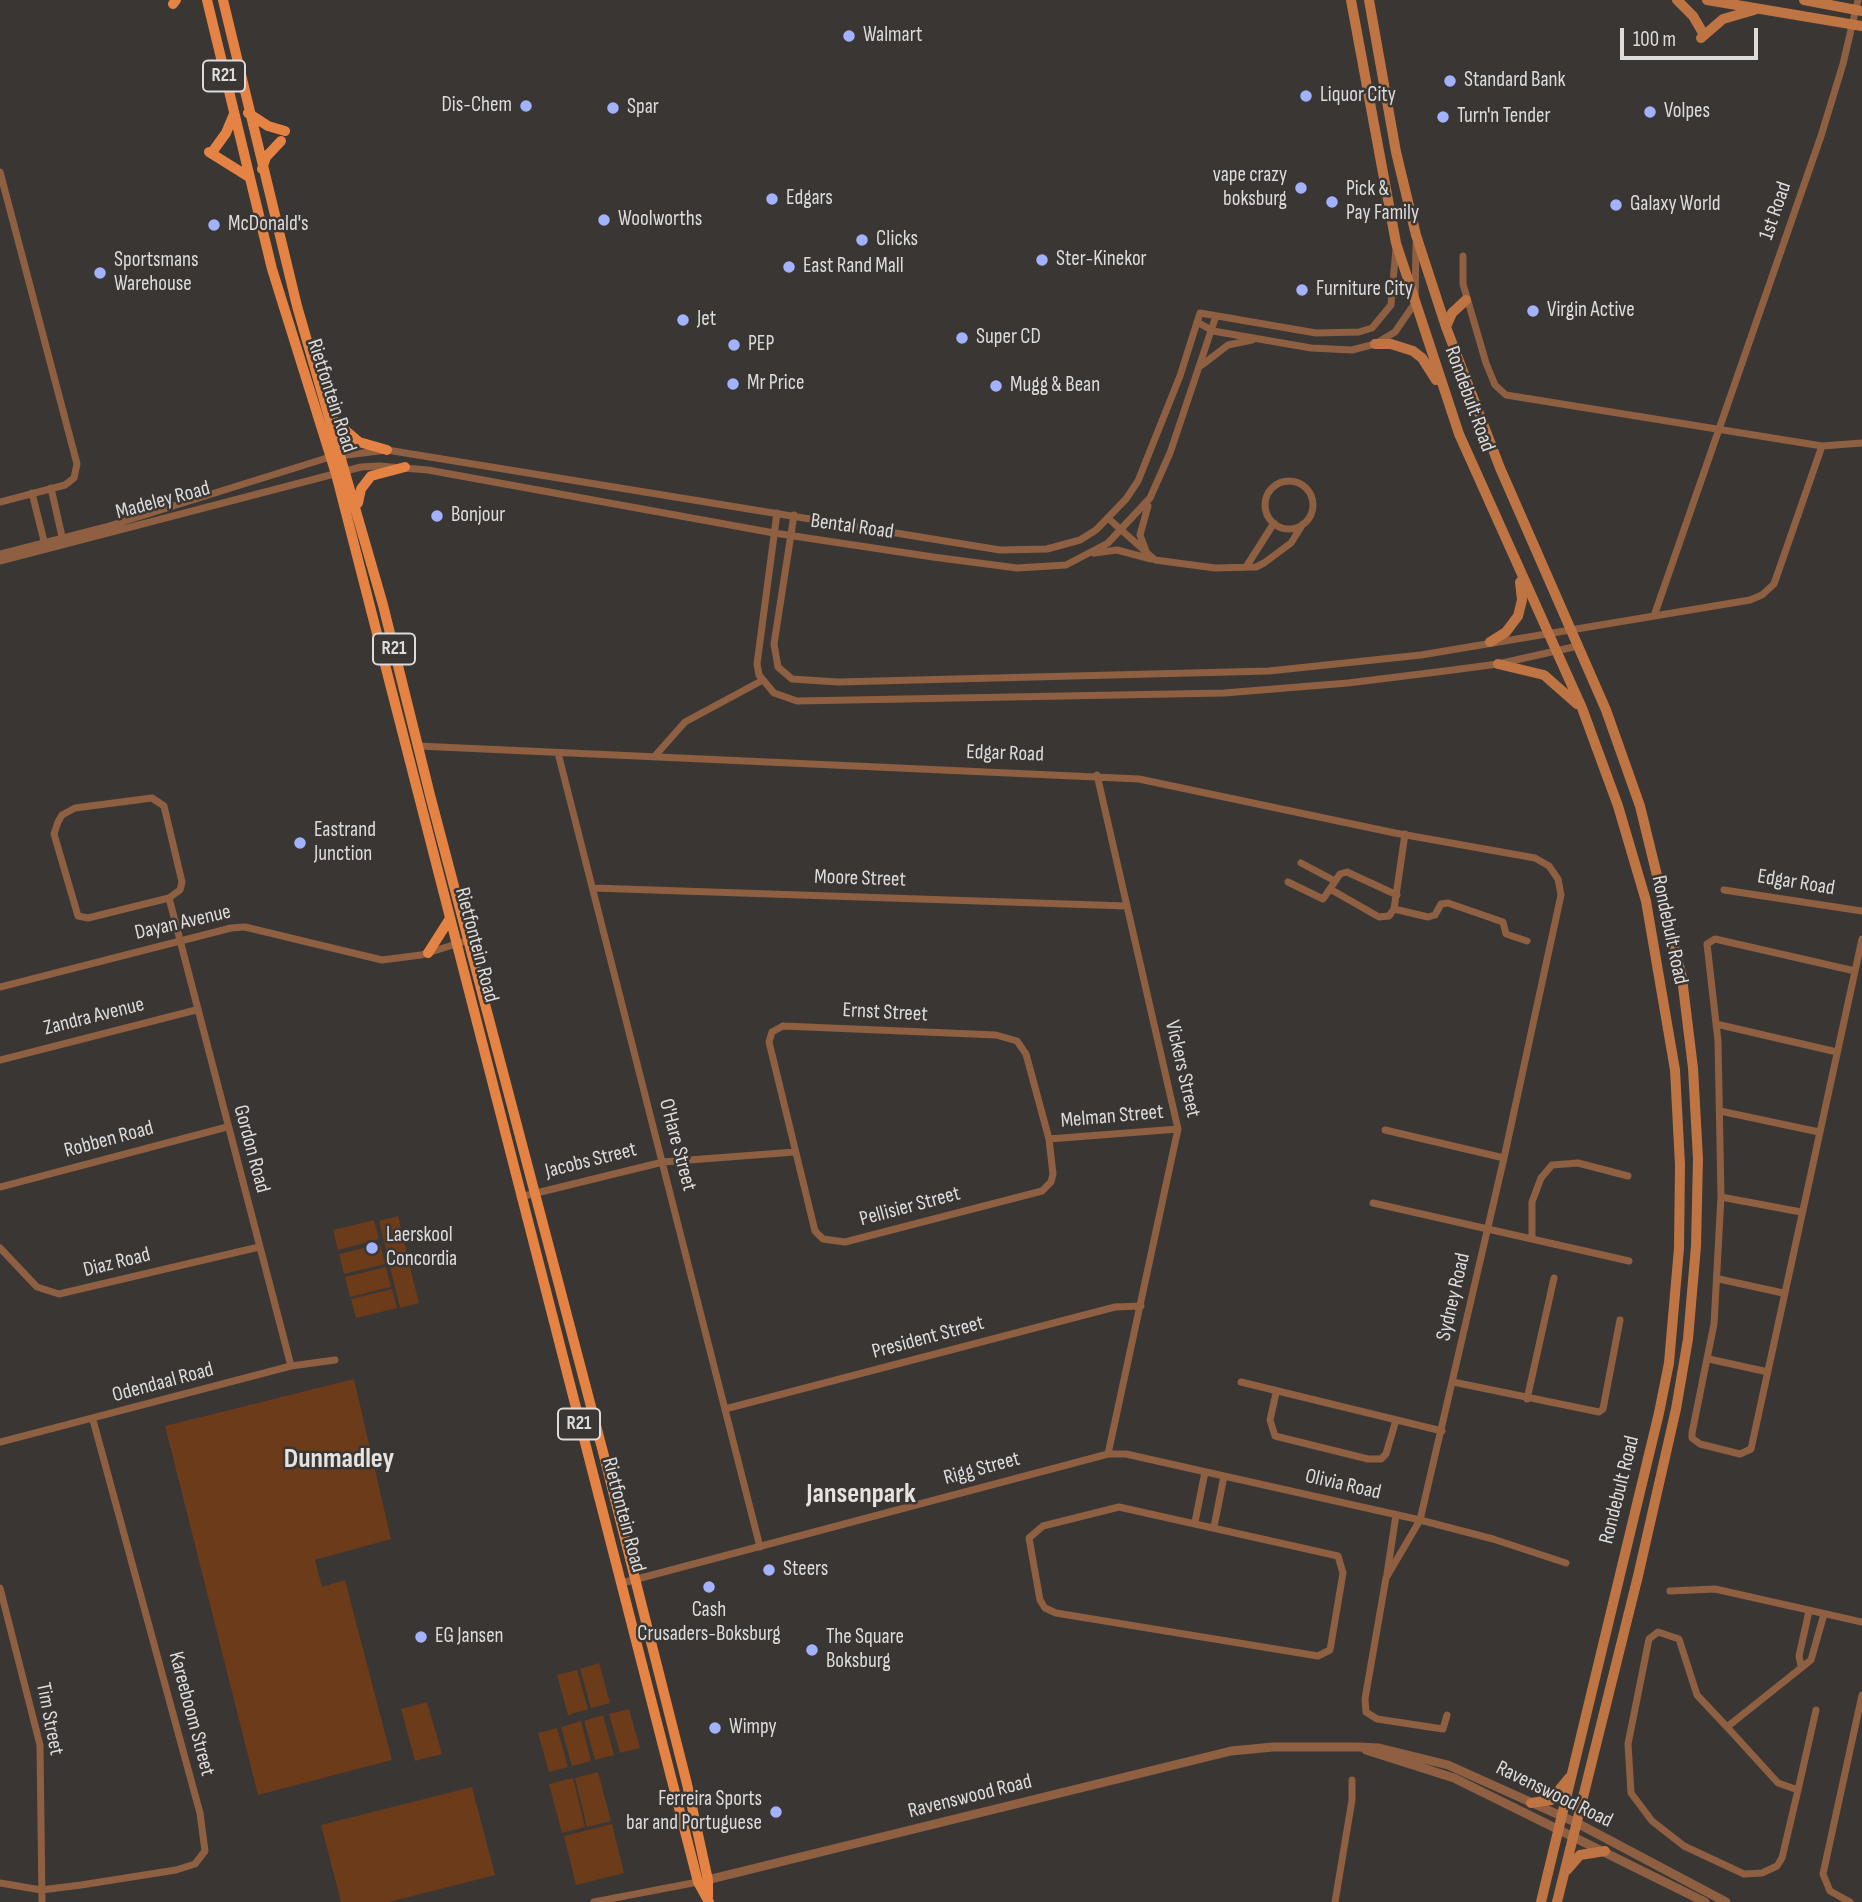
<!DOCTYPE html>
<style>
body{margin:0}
#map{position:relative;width:1862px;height:1902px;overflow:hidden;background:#393634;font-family:"Sofia Sans Condensed",sans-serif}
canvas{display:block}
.scale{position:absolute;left:1620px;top:28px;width:138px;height:32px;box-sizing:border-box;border:4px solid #dedcdb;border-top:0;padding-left:9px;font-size:21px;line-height:24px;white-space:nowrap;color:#dedcdb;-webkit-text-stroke:5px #393634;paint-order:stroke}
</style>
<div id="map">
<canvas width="1862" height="1902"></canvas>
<div class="scale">100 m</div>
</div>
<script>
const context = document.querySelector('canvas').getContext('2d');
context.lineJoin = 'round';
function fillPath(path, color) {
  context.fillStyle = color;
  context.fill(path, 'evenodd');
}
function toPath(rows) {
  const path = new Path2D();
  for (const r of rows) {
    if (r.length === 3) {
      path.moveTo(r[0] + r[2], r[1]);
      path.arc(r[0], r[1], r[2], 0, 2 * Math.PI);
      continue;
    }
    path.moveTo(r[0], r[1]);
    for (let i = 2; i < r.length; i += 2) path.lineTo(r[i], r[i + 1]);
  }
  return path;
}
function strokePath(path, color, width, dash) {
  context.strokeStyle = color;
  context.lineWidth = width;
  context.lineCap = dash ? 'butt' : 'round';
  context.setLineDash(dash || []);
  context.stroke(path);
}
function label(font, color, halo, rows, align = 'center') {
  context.font = font + ' "Sofia Sans Condensed",sans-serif';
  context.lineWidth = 5;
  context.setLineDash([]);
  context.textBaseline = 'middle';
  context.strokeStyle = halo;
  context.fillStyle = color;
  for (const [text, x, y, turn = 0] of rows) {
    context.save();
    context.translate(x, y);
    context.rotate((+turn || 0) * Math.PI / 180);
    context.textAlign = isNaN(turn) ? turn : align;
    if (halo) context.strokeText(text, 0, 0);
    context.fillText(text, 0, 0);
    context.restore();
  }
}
const green = toPath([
 [398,1216,408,1257,389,1261,379,1221],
 [374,1220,379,1239,338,1250,333,1230],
 [380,1244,385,1264,344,1274,339,1254],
 [409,1263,419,1303,400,1308,390,1267],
 [386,1267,391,1287,350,1297,345,1277],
 [392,1289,397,1308,356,1318,351,1299],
 [354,1379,391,1539,315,1560,322,1587,345,1580,392,1760,258,1795,165,1426],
 [599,1663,610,1703,591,1708,580,1669],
 [577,1670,588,1709,568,1715,557,1675],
 [427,1702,442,1754,415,1761,401,1709],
 [629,1709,640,1748,620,1753,609,1714],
 [603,1715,614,1755,595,1760,584,1721],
 [581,1721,591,1761,572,1766,561,1727],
 [557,1728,568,1767,549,1772,538,1733],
 [598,1772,611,1821,587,1827,575,1778],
 [573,1778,585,1827,562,1833,549,1784],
 [472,1787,495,1875,389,1902,341,1902,321,1825],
 [612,1824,624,1873,576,1885,564,1836]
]);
const minor = toPath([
 [0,172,77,464,74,478,65,485,0,502],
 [1463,256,1463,284,1486,363,1495,385,1506,395,1822,446,1862,443],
 [1197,322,1213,331,1311,348,1352,350,1375,344,1395,332,1415,303,1416,244],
 [1202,365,1228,345,1252,340],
 [1289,505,24],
 [51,488,63,541],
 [32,493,45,545],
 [777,513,757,664,759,675,774,693,797,701,1224,693,1348,683,1445,671,1498,664,1578,646],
 [794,515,774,644,778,667,792,679,838,682,1269,671,1421,655,1750,600,1762,595,1774,584,1822,446],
 [1109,519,1155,560,1215,568,1256,567,1264,563,1291,543,1303,524],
 [1146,551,1140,535,1148,506],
 [1094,553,1117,550,1151,559],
 [0,554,106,527,330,457,387,450,1000,550,1047,549,1080,540,1096,530,1126,499,1138,481,1180,376,1200,313,1316,333,1359,332,1372,328,1391,305,1396,248],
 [0,561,361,467,379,466,428,470,774,533,933,557,1017,568,1066,565,1108,543,1150,498,1170,453,1216,316],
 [1246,567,1274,523],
 [1654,616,1821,136,1843,64,1858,0],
 [418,746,1139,779,1395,833,1535,858,1549,866,1558,879,1561,895,1504,1158,1420,1520,1386,1578,1365,1699,1366,1712,1377,1719,1443,1729,1447,1715],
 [558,753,760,1547],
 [654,757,685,722,763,680],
 [1097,775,1178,1129,1108,1454],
 [152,798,164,806,182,882,180,890,169,898,88,918,78,916,54,834,58,822,62,815,75,808,152,798],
 [1301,863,1335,881],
 [1288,882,1323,899,1340,874,1347,872,1397,895],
 [593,888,1126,906],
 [1330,889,1379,917,1389,916,1394,909,1405,834],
 [1724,890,1862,911],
 [169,898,291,1366],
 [1394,909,1428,917,1435,915,1441,904,1448,903,1503,922,1506,934,1527,941],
 [1855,971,1715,939,1707,944,1718,1041,1721,1197,1714,1324,1692,1433,1692,1438,1700,1444,1740,1454,1751,1449,1862,939],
 [0,987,231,928,245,927,382,960,421,955,469,940],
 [1716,1024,1837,1052],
 [783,1026,996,1035,1017,1041,1026,1054,1049,1139,1053,1174,1051,1182,1042,1191,845,1242,823,1239,815,1231,769,1042,772,1032,783,1026],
 [0,1060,196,1010],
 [1720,1111,1819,1132],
 [1385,1130,1504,1158],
 [1049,1139,1178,1129],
 [0,1187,227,1127],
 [520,1197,663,1162,795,1152],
 [1721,1197,1801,1212],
 [1373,1203,1629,1261],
 [1532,1238,1532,1202,1541,1178,1552,1165,1578,1163,1628,1176],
 [0,1248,37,1287,59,1294,259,1247],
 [1719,1279,1783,1293],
 [1709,1359,1768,1372],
 [1241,1382,1442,1431],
 [1453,1382,1599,1412,1603,1409,1620,1320],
 [1276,1393,1270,1420,1275,1436,1368,1459,1381,1459,1386,1454,1396,1420],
 [1527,1399,1554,1278],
 [725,1409,1115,1307,1141,1306],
 [0,1442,291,1366,335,1360],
 [1119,1507,1338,1556,1343,1573,1330,1650,1318,1656,1056,1613,1045,1608,1040,1600,1029,1538,1043,1526,1119,1507],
 [1195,1522,1205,1472],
 [1214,1527,1224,1476],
 [1387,1574,1396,1515],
 [622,1583,1108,1454,1126,1454,1420,1520,1493,1539,1566,1563],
 [0,1588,40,1745,42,1902],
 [1670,1591,1715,1589,1862,1622],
 [1801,1666,1799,1656,1809,1611],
 [1727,1727,1778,1783,1798,1790,1782,1858,1777,1866,1762,1873,1744,1874,1684,1846,1652,1821,1631,1793,1628,1744,1649,1639,1658,1632,1679,1639,1697,1695,1727,1727,1811,1660,1824,1614],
 [1798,1790,1816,1710],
 [0,1883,41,1890,81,1885,176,1870,195,1864,205,1851,200,1813,93,1420],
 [594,1902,698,1882],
 [1335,1902,1352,1800,1352,1780],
 [1850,1902,1830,1891,1823,1874,1862,1695]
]);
const tertiary = toPath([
 [1366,1750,1454,1778,1705,1902],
 [703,1881,1231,1751,1273,1747,1358,1747,1379,1748,1448,1765,1577,1823,1726,1902]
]);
const secondary = toPath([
 [1351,0,1396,243,1459,434,1582,708,1618,806,1646,901,1675,1070,1680,1165,1679,1248,1669,1363,1659,1413,1541,1902],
 [1369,0,1396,152,1416,235,1446,327,1500,468,1606,710,1640,806,1682,978,1693,1068,1698,1159,1696,1246,1688,1339,1676,1409,1638,1576,1557,1902],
 [1677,0,1693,16,1703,33],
 [1707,0,1862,26],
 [1804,0,1862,11],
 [1701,38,1723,19,1754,10],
 [1446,327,1452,313,1466,300],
 [1375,344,1391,344,1413,351,1422,358,1436,380],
 [1490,642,1506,632,1518,616,1522,600,1520,582],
 [1498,664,1544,675,1577,704],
 [1531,1803,1551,1800,1569,1778],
 [1567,1870,1580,1855,1605,1851]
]);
const primary = toPath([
 [207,0,272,269,336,474,698,1882,709,1902],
 [223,0,297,306,383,605,430,795,603,1452,687,1784,708,1880,708,1897],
 [173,4,176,0],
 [248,113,268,126,285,131],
 [213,151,226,133,234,114],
 [209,152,249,177],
 [262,169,266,157,281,141],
 [331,418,359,442,387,450],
 [358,503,361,489,371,476,405,467],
 [428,953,449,920]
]);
const markers = [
 [849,36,7,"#a2b2fd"],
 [1450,81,7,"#a2b2fd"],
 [1306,96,7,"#a2b2fd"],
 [526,106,7,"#a2b2fd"],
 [613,108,7,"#a2b2fd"],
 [1650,112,7,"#a2b2fd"],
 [1443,117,7,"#a2b2fd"],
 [1301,188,7,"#a2b2fd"],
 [772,199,7,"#a2b2fd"],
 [1332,202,7,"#a2b2fd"],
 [1616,205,7,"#a2b2fd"],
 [604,220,7,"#a2b2fd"],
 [214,225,7,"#a2b2fd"],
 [862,240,7,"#a2b2fd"],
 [1042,260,7,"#a2b2fd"],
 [789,267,7,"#a2b2fd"],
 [100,273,7,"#a2b2fd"],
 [1302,290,7,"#a2b2fd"],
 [1533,311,7,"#a2b2fd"],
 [683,320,7,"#a2b2fd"],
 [962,338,7,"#a2b2fd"],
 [734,345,7,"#a2b2fd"],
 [733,384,7,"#a2b2fd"],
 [996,386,7,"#a2b2fd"],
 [437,516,7,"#a2b2fd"],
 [300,843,7,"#a2b2fd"],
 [372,1248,7,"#a2b2fd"],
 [769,1570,7,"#a2b2fd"],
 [709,1587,7,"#a2b2fd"],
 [421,1637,7,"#a2b2fd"],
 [812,1650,7,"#a2b2fd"],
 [715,1728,7,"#a2b2fd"],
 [776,1812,7,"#a2b2fd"]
];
const shields = [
 [224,76,42],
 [394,649,42],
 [579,1424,42]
];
const shieldNames = [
 ["R21",224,76],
 ["R21",394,649],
 ["R21",579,1424]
];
const poiNames = [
 ["Walmart",863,36],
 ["Standard Bank",1464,81],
 ["Liquor City",1320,96],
 ["Dis-Chem",512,106,"right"],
 ["Spar",627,108],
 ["Volpes",1664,112],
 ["Turn'n Tender",1457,117],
 ["vape crazy",1287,176,"right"],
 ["boksburg",1287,200,"right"],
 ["Pick &",1346,190],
 ["Pay Family",1346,214],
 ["Edgars",786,199],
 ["Galaxy World",1630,205],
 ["Woolworths",618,220],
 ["McDonald's",228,225],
 ["Clicks",876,240],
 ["Ster-Kinekor",1056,260],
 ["Sportsmans",114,261],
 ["Warehouse",114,285],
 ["East Rand Mall",803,267],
 ["Furniture City",1316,290],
 ["Virgin Active",1547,311],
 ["Jet",697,320],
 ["Super CD",976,338],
 ["PEP",748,345],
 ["Mr Price",747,384],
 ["Mugg & Bean",1010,386],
 ["Bonjour",451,516],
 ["Eastrand",314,831],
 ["Junction",314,855],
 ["Laerskool",386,1236],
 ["Concordia",386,1260],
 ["Steers",783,1570],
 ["Cash",709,1611,"center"],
 ["Crusaders-Boksburg",709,1635,"center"],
 ["EG Jansen",435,1637],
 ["The Square",826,1638],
 ["Boksburg",826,1662],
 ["Wimpy",729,1728],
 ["Ferreira Sports",762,1800,"right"],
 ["bar and Portuguese",762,1824,"right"]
];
const streetNames = [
 ["1st Road",1776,211,-71],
 ["Rietfontein Road",331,396,72],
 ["Rondebult Road",1469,399,70],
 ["Madeley Road",163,501,-15],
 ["Bental Road",852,527,8],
 ["Edgar Road",1005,754,2],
 ["Moore Street",860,879,2],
 ["Edgar Road",1796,883,9],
 ["Dayan Avenue",183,923,-13],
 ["Rondebult Road",1669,930,78],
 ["Rietfontein Road",476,945,75],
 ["Ernst Street",885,1013,3],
 ["Zandra Avenue",94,1017,-14],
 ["Vickers Street",1182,1069,77],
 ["Melman Street",1112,1117,-5],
 ["Robben Road",109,1140,-15],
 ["O'Hare Street",677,1145,75],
 ["Gordon Road",251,1149,75],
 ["Jacobs Street",591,1161,-14],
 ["Pellisier Street",910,1207,-15],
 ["Diaz Road",117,1263,-14],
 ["Sydney Road",1454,1297,-77],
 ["President Street",928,1338,-15],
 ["Odendaal Road",163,1383,-15],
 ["Rigg Street",982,1469,-15],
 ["Olivia Road",1343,1485,13],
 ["Rondebult Road",1620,1490,-76],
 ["Rietfontein Road",623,1515,75],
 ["Kareeboom Street",191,1714,75],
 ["Tim Street",49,1719,79],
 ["Ravenswood Road",1554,1795,26],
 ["Ravenswood Road",970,1797,-14]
];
const districtNames = [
 ["Dunmadley",339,1460],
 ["Jansenpark",861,1495]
];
fillPath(green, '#6c3b1a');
strokePath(minor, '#8f5f42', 7);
strokePath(tertiary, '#8f5f42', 9);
strokePath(secondary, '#bf7444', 10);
strokePath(primary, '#e48343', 10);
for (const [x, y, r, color] of markers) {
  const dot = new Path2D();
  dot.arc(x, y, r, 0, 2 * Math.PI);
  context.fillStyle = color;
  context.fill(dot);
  strokePath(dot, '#393634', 2.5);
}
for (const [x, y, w] of shields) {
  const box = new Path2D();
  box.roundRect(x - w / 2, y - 15.5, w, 31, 5);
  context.fillStyle = '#393634';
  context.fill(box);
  strokePath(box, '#dedcdb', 2);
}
label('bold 19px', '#dedcdb', null, shieldNames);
label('21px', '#dedcdb', '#393634', poiNames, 'left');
label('21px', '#dedcdb', '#393634', streetNames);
label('bold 28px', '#e7e2e0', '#393634', districtNames);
</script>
